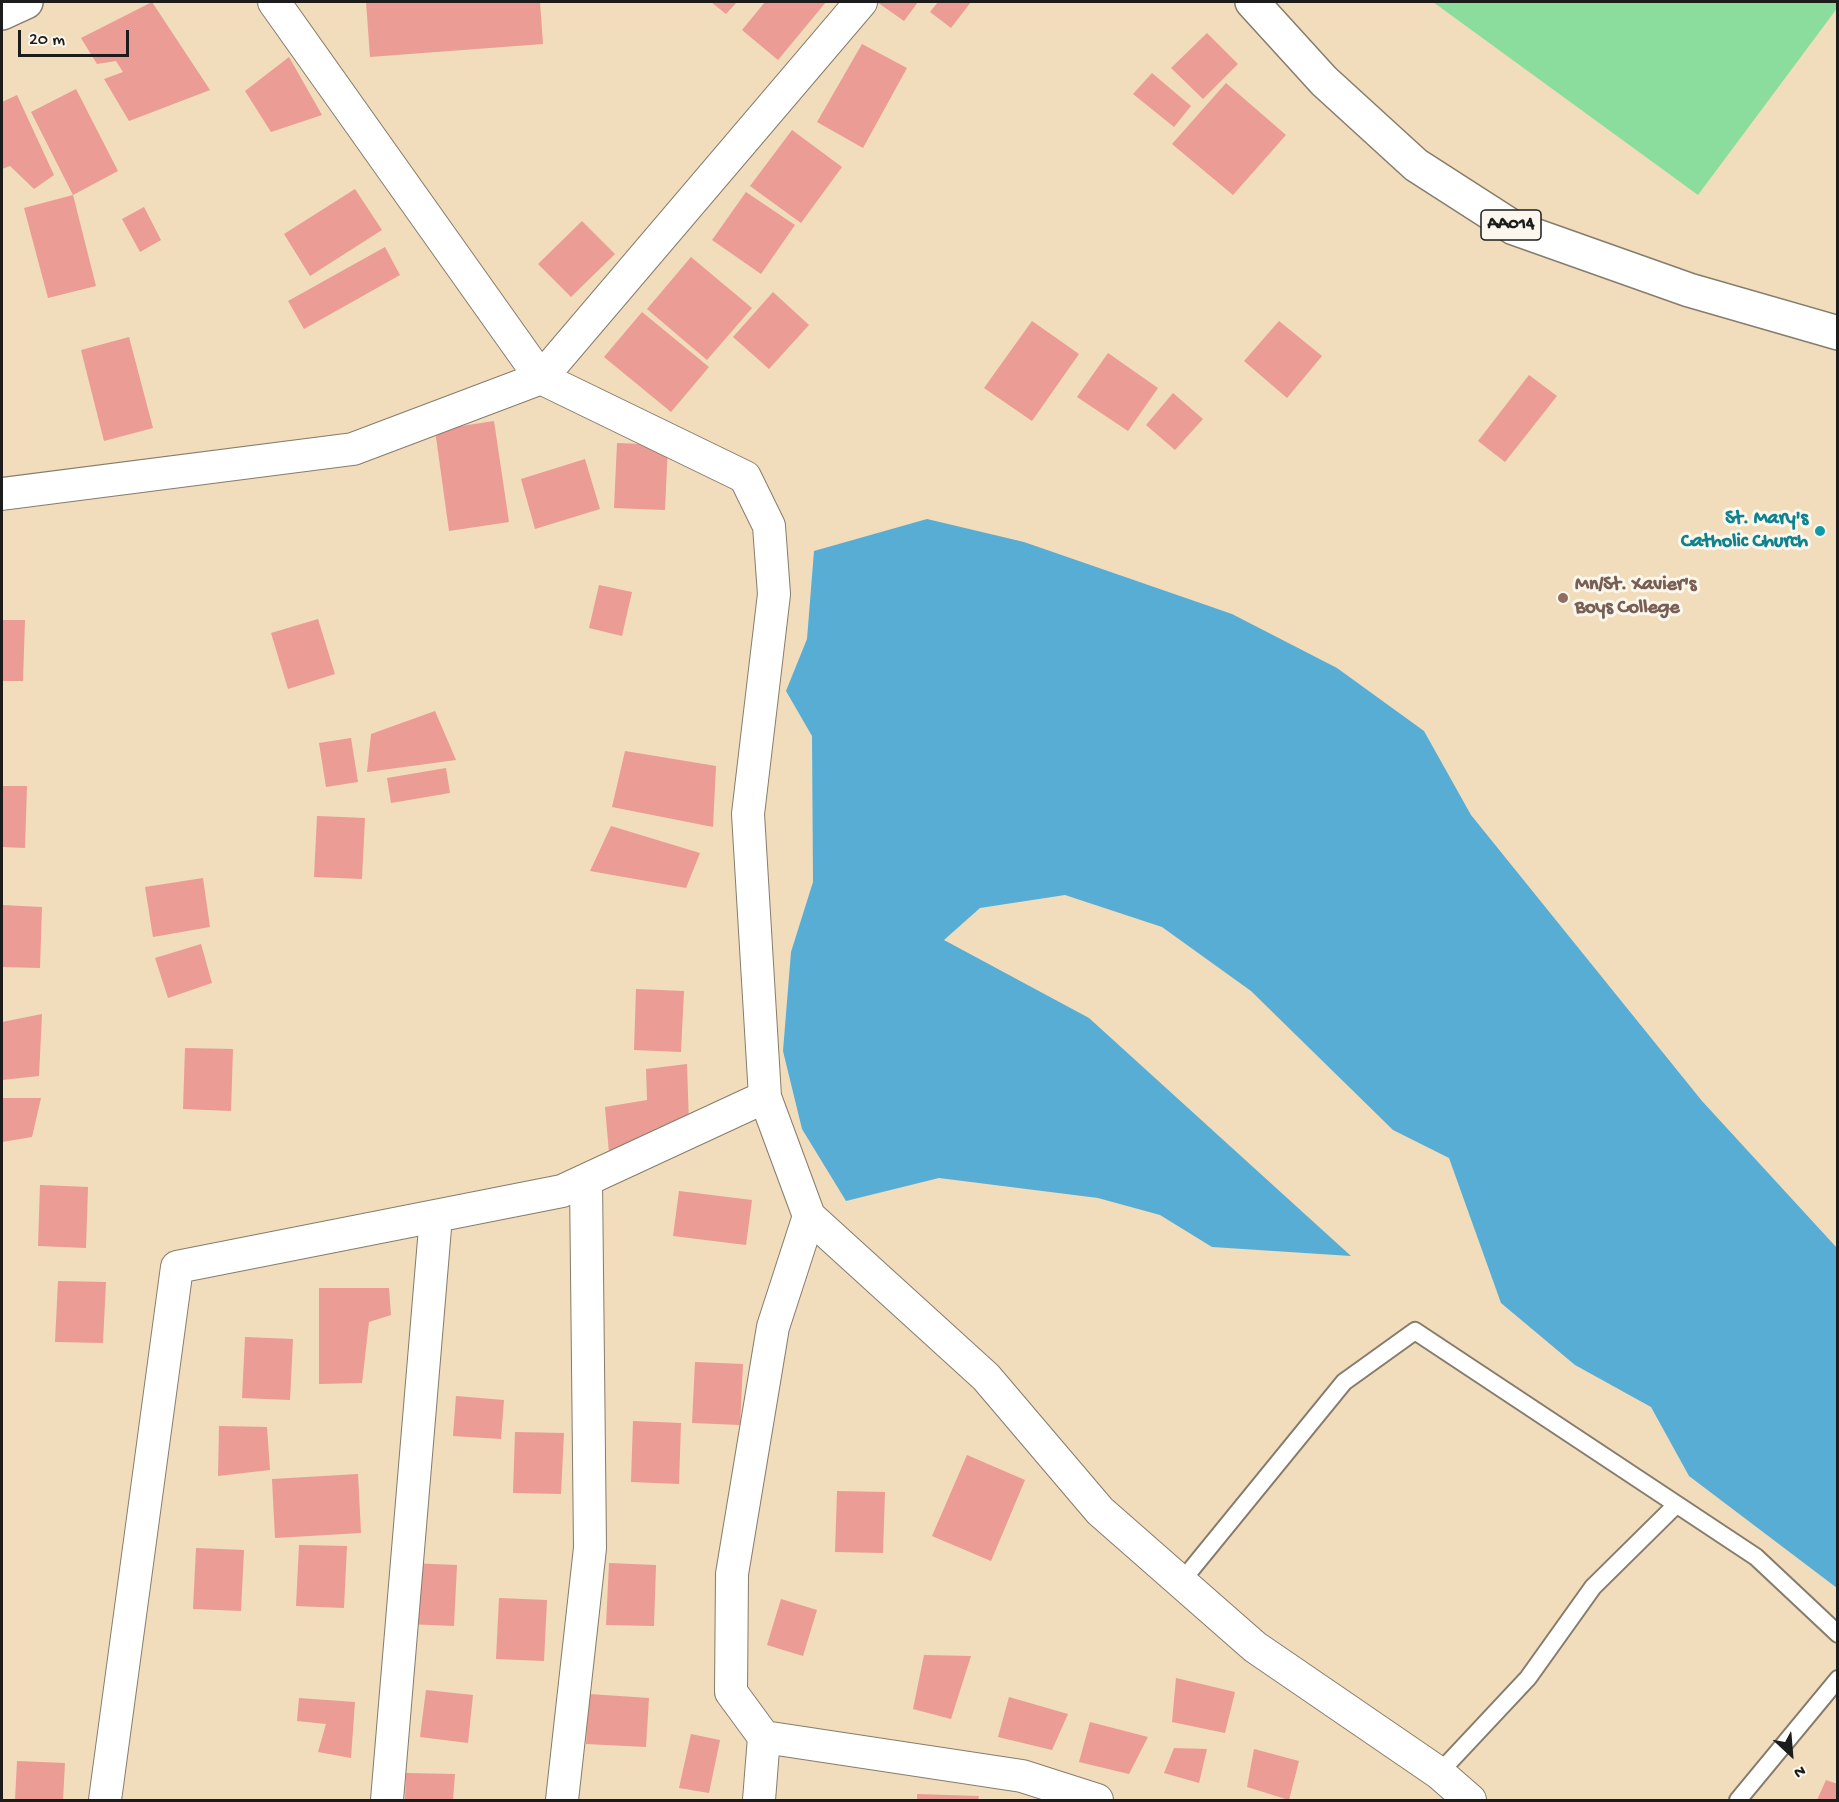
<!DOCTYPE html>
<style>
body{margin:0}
#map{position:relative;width:1839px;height:1802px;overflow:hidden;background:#f1dcbc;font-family:"Gochi Hand",sans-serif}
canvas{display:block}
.frame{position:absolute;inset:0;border:3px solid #1c1c1c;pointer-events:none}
.north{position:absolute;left:1761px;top:1724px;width:60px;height:60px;-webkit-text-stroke:4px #fbf7ec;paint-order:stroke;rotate:154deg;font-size:16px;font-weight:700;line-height:24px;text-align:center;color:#1c1c1c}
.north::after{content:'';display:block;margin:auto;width:21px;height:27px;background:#1c1c1c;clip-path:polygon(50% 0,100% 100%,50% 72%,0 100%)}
.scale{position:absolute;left:18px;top:30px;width:111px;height:27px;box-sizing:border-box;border:3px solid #1c1c1c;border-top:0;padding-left:8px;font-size:18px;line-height:21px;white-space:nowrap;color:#1c1c1c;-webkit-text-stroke:4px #fbf7ec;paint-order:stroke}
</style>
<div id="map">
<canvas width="1839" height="1802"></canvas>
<div class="frame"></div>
<div class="north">N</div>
<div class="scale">20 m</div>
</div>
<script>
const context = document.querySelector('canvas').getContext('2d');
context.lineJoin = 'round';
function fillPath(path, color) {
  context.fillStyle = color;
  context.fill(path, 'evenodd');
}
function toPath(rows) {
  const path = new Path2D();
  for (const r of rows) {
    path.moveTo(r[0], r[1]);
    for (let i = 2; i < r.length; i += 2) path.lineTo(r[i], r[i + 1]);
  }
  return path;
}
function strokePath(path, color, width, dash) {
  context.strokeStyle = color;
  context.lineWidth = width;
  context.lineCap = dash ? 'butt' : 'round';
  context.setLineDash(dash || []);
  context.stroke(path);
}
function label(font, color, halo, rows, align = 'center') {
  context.font = font + ' "Gochi Hand",sans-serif';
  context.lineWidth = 6;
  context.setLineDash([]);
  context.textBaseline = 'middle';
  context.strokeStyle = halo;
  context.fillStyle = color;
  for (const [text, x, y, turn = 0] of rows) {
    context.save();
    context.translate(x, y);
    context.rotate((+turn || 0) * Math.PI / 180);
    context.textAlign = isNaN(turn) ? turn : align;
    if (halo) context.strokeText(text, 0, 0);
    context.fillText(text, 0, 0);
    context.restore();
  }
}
const green = toPath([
 [1433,2,1837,2,1838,7,1698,195]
]);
const water = toPath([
 [927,519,1024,542,1232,614,1337,668,1424,731,1471,815,1702,1101,1837,1248,1837,1588,1689,1476,1651,1407,1575,1365,1501,1303,1449,1158,1393,1130,1251,991,1162,927,1065,895,980,908,944,940,1089,1018,1351,1256,1212,1247,1160,1215,1098,1198,939,1178,846,1201,802,1129,783,1051,791,952,813,882,812,736,786,691,807,639,814,551]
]);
const building = toPath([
 [152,2,210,90,129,121,104,79,123,72,116,61,97,64,81,38],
 [366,2,540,2,543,44,370,57],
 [711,2,737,2,726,14],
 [765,2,826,2,778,60,742,30],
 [877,2,918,2,904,21],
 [938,2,971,2,951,28,930,12],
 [1207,33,1238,64,1203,99,1171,68],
 [862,44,907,68,863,148,817,122],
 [289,57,322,115,271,132,245,91],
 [1152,73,1191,106,1174,127,1133,94],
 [1226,83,1286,135,1233,195,1172,144],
 [76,89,118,171,73,195,31,112],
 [17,95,54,175,34,189,10,166,2,169,2,102],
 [792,130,842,167,801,223,750,186],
 [355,189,382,230,310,276,284,234],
 [746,192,795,225,761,274,712,240],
 [73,195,96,286,48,298,24,208],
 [144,207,161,240,140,252,122,219],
 [582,221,615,254,571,297,538,264],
 [385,247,400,275,304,329,288,301],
 [691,257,752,308,707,360,647,309],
 [773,292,809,325,769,369,733,337],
 [642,312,709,367,671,412,604,357],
 [1032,321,1079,354,1032,421,984,388],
 [1279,321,1322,356,1287,398,1244,361],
 [129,337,153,428,104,441,81,350],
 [1108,353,1158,388,1128,431,1077,397],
 [1529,375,1557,396,1505,462,1478,441],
 [1173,393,1203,419,1175,450,1146,425],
 [494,421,509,522,449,531,435,430],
 [617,443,668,445,665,510,614,508],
 [585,459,600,509,535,529,521,479],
 [599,585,632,592,622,636,589,628],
 [318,619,335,674,288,689,271,633],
 [2,620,25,620,23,681,2,681],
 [435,711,456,760,367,772,371,734],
 [351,738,358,782,326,787,319,743],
 [625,751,716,766,713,827,612,807],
 [446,768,450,793,391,803,387,778],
 [2,786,27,786,25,848,2,847],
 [317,816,365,818,362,879,314,877],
 [611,826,700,853,686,888,590,871],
 [203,878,210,927,153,937,145,887],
 [2,905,42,907,40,968,2,967],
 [201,944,212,983,168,998,155,958],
 [636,989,684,991,681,1052,634,1050],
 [42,1014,39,1076,2,1080,2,1022],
 [185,1048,233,1049,231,1111,183,1109],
 [687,1064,689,1124,609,1153,605,1107,647,1100,646,1069],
 [2,1098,41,1098,32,1137,2,1142],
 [40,1185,88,1187,86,1248,38,1246],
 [679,1191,752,1200,746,1245,673,1236],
 [58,1281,106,1282,103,1343,55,1342],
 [319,1288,389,1288,391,1315,369,1322,362,1383,319,1384],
 [245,1337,293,1339,290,1400,242,1398],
 [695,1362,743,1364,740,1425,692,1423],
 [456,1396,504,1400,501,1439,453,1436],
 [633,1421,681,1423,679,1484,631,1482],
 [219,1426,267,1427,270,1470,218,1476],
 [515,1432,564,1433,561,1494,513,1493],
 [967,1455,1025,1480,991,1561,932,1536],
 [358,1474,361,1533,275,1538,272,1479],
 [837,1491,885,1492,883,1553,835,1552],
 [299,1545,347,1546,344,1608,296,1606],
 [196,1548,244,1550,241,1611,193,1609],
 [409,1563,457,1565,454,1626,407,1624],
 [609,1563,656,1565,654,1626,606,1625],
 [499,1598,547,1600,544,1661,496,1659],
 [781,1599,817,1610,803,1656,767,1645],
 [924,1655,971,1656,951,1719,913,1709],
 [1176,1678,1235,1692,1225,1733,1172,1722],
 [426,1690,473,1695,468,1743,420,1737],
 [589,1694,649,1698,646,1747,586,1744],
 [1009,1697,1068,1714,1052,1750,998,1737],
 [299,1698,355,1702,351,1758,318,1752,326,1724,297,1721],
 [1090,1722,1148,1737,1129,1774,1079,1762],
 [691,1734,720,1740,709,1793,679,1788],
 [1174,1748,1207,1749,1199,1783,1164,1773],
 [1254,1749,1299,1761,1289,1800,1247,1787],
 [17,1761,65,1763,63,1800,15,1800],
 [406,1773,455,1774,453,1800,405,1800],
 [1826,1780,1838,1784,1838,1800,1817,1800],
 [917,1794,979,1796,978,1800,917,1800]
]);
const service = toPath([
 [1181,1582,1344,1382,1415,1331,1756,1557,1838,1634],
 [1439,1773,1528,1678,1593,1587,1675,1506],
 [1738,1800,1838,1679]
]);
const minor = toPath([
 [274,2,541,378,745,477,769,526,774,594,748,814,765,1097,809,1216,986,1377,1100,1511,1255,1647,1439,1773,1470,1800],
 [2,494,353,449,541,378,861,2],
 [764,1737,1022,1776,1097,1800],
 [105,1800,177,1267,562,1191,765,1097],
 [387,1800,436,1216],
 [562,1800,590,1548,586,1180],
 [759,1800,764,1737,731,1692,732,1574,773,1327,809,1216]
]);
const tertiary = toPath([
 [2,13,26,2]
]);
const trunk = toPath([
 [1252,2,1324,81,1416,165,1514,228,1689,290,1838,333]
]);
const markers = [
 [1820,531,6,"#0f9aa8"],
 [1563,598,6,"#8d6e63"]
];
const shields = [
 [1511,225,60]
];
const shieldNames = [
 ["AA014",1511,225]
];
const cultureNames = [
 ["St. Mary's",1808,520],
 ["Catholic Church",1808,543]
];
const educationNames = [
 ["Mn/St. Xavier's",1575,586],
 ["Boys College",1575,609]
];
fillPath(green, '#8bdd9e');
fillPath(water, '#58add4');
fillPath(building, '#eb9c94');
strokePath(service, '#867c6c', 20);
strokePath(minor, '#867c6c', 34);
strokePath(tertiary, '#867c6c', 36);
strokePath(trunk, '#867c6c', 36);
strokePath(service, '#fff', 16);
strokePath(minor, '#fff', 32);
strokePath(tertiary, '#fff', 33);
strokePath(trunk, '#fff', 33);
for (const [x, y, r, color] of markers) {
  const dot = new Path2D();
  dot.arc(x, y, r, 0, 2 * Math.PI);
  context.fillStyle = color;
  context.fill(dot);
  strokePath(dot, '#fbf7ec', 2);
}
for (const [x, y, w] of shields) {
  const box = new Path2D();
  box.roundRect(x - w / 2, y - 15, w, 30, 4.5);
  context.fillStyle = '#fbf7ec';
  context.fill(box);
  strokePath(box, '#1c1c1c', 1.5);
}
label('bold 18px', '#1c1c1c', null, shieldNames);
label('bold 20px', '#0d838f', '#fbf7ec', cultureNames, 'right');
label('bold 20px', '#785e54', '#fbf7ec', educationNames, 'left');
</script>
